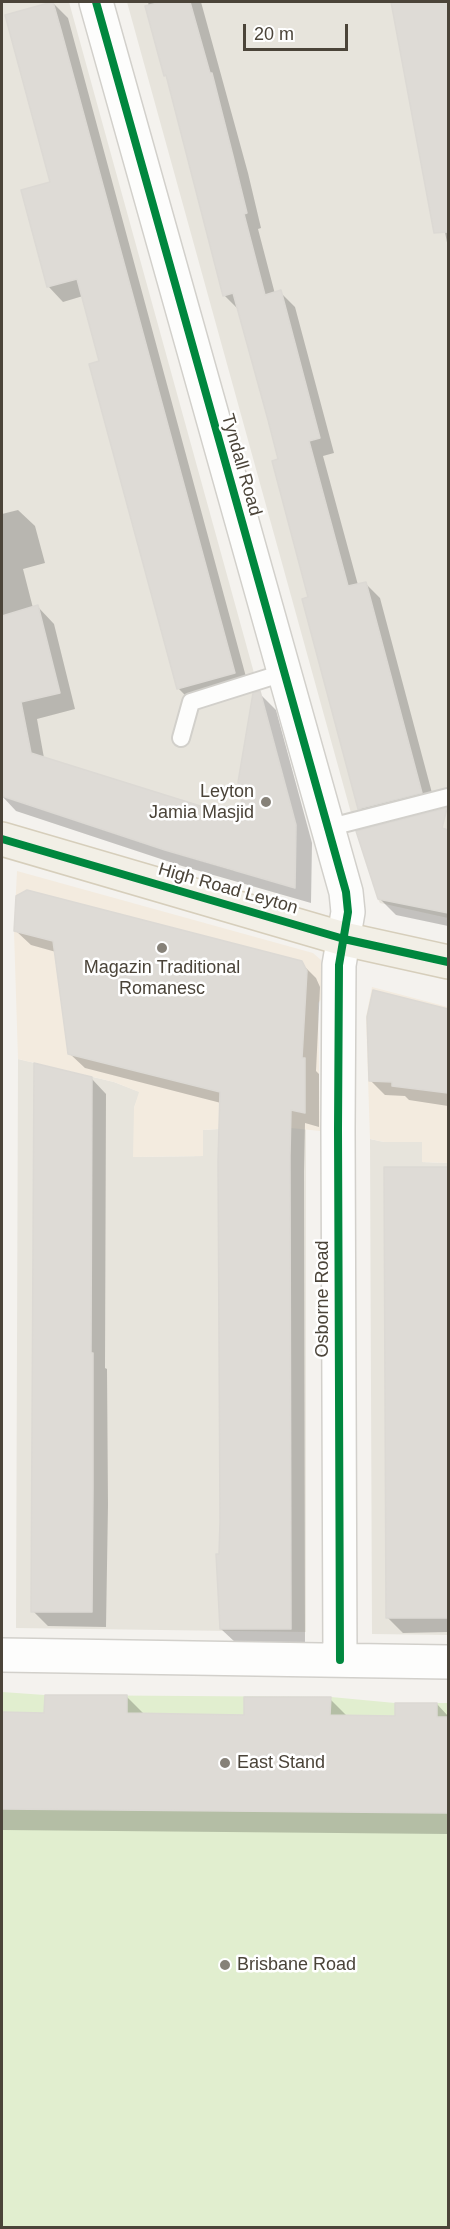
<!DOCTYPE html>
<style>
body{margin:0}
#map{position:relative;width:450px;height:2229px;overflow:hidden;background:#f4f2ee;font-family:Helvetica,sans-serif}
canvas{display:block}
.frame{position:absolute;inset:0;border:3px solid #4b4439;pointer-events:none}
.scale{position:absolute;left:243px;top:24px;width:105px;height:27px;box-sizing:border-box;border:3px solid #4b4439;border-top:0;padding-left:8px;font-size:18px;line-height:21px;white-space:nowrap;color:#4b4439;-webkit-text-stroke:4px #fff;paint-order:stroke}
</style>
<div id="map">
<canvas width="450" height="2229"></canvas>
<div class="frame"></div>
<div class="scale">20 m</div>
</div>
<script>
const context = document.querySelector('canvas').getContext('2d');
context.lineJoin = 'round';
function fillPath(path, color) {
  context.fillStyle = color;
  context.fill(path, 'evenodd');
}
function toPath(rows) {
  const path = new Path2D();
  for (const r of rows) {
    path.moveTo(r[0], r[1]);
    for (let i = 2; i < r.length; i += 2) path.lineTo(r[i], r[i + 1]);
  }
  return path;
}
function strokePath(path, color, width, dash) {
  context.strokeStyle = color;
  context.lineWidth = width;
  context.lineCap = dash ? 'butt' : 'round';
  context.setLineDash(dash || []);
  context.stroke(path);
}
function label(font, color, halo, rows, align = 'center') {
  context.font = font + ' Helvetica,sans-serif';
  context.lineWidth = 5;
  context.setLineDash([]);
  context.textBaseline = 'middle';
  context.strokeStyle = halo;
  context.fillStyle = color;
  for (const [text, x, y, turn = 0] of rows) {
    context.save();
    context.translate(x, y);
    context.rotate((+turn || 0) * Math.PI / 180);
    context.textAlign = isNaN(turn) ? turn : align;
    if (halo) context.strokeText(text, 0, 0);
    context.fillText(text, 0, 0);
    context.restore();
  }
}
const residential = toPath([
 [2,2,69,2,262,702,251,705,238,782,245,821,234,871,165,850,2,796],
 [127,2,448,2,448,918,380,903,378,899,356,831],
 [18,1059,114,1082,140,1092,134,1108,134,1157,203,1156,203,1130,219,1129,254,1121,291,1128,306,1128,306,1632,16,1628],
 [370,1139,384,1142,423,1142,422,1162,448,1163,448,1635,372,1634]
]);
const commercial = toPath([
 [17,871,313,953,321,960,324,972,325,995,318,1003,320,1131,291,1128,254,1121,219,1129,203,1130,203,1156,133,1157,134,1108,139,1092,114,1082,18,1059,14,931],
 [372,987,448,1007,448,1163,422,1162,422,1142,384,1142,370,1139,366,1017]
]);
const green = toPath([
 [2,1692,45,1695,331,1697,395,1703,448,1703,448,2227,2,2227]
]);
const shadow = toPath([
 [148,2,201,2,248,173,261,228,258,229,275,294,280,292,295,307,334,453,323,456,358,585,365,583,380,598,436,808,375,823,360,808,310,598,280,460,239,310,224,295,168,78,165,75],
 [393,2,448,2,448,248,440,205,429,193],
 [53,3,68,18,249,688,193,703,178,688,101,362,83,296,63,302,48,286,52,183],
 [18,510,35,526,45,563,23,569,33,608,38,607,54,624,75,709,37,719,44,758,246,822,259,693,276,710,312,843,311,903,182,866,16,811,2,796,2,514],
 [443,831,448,852,448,926,396,915,379,898],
 [16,931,301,963,316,978,320,987,316,1071,319,1074,319,1127,305,1123,304,1172,305,1643,236,1643,221,1629,221,1103,85,1068,70,1054,56,952,31,945],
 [434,1006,448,1010,448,1106,409,1100,405,1096,385,1095,370,1080],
 [91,1078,106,1094,105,1368,107,1369,108,1505,106,1627,48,1626,33,1611],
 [386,1168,448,1169,448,1632,403,1633,388,1618],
 [127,1697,145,1715,245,1716,330,1699,348,1717,397,1718,437,1704,448,1716,448,1834,2,1830,2,1714,46,1714]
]);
const building = toPath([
 [52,2,53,2,61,30,235,673,177,689,89,364,99,361,77,279,47,287,21,190,50,182,5,15,52,2],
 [162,2,190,2,210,73,212,73,233,156,247,213,244,214,265,295,281,290,320,438,309,441,348,586,366,582,422,793,358,809,302,599,308,597,272,461,278,459,268,420,233,293,223,296,166,75,164,76,145,6,162,2],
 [391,2,448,2,448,232,434,233,391,2],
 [38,605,60,693,21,702,31,753,245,820,238,782,253,693,260,691,296,825,295,888,165,850,2,796,2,616,38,605],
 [447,808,442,828,448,830,448,913,378,899,356,831,447,808],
 [27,890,302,961,307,971,302,1058,305,1058,305,1113,291,1110,290,1156,291,1629,220,1629,216,1554,219,1554,220,1522,218,1161,220,1092,68,1054,53,941,14,931,16,896,27,890],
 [373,990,448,1009,448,1093,392,1086,392,1082,369,1081,367,1017,373,990],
 [34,1063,92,1077,91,1353,93,1353,93,1489,92,1612,31,1612,34,1063],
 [384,1167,448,1167,448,1618,386,1618,384,1167],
 [45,1695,127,1695,127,1713,244,1715,244,1697,331,1697,330,1715,395,1716,395,1703,437,1703,437,1717,448,1717,448,1813,2,1809,2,1712,44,1713,45,1695]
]);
const lane = toPath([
 [181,738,191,702,283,673],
 [327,828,448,797]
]);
const street = toPath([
 [96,2,346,892,348,912,339,965,338,1129,340,1660],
 [2,1655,448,1662]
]);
const primary = toPath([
 [2,839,344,939,448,962]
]);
const cycleway = toPath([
 [96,2,346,892,348,912,339,965,338,1129,340,1660],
 [2,839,344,939,448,962]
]);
const markers = [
 [266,802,6,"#868178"],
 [162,948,6,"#868178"],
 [225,1763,6,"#868178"],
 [225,1965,6,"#868178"]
];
const streetNames = [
 ["Tyndall Road",241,465,74],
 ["High Road Leyton",228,889,16],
 ["Osborne Road",323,1299,-90]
];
const poiNames = [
 ["Leyton",254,792,"right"],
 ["Jamia Masjid",254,813,"right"],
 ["Magazin Traditional",162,968,"center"],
 ["Romanesc",162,989,"center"],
 ["East Stand",237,1763],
 ["Brisbane Road",237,1965]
];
fillPath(residential, '#e7e4dc');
fillPath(commercial, '#f3ebdf');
fillPath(green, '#e1eecf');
fillPath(shadow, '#0003');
fillPath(building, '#dedbd6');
strokePath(building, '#dcd9d4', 1.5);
strokePath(lane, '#d2d0cb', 20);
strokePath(street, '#d2d0cb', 36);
strokePath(primary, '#d6cebb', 36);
strokePath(lane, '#fdfdfc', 16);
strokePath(street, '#fdfdfc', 33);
strokePath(primary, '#f2efe6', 33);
strokePath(cycleway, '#00873e', 8);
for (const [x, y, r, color] of markers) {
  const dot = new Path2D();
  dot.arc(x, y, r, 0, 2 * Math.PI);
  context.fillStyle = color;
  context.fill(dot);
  strokePath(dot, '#fff', 2);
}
label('18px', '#4b4439', '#fff', streetNames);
label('18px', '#4b4439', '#fff', poiNames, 'left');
</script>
